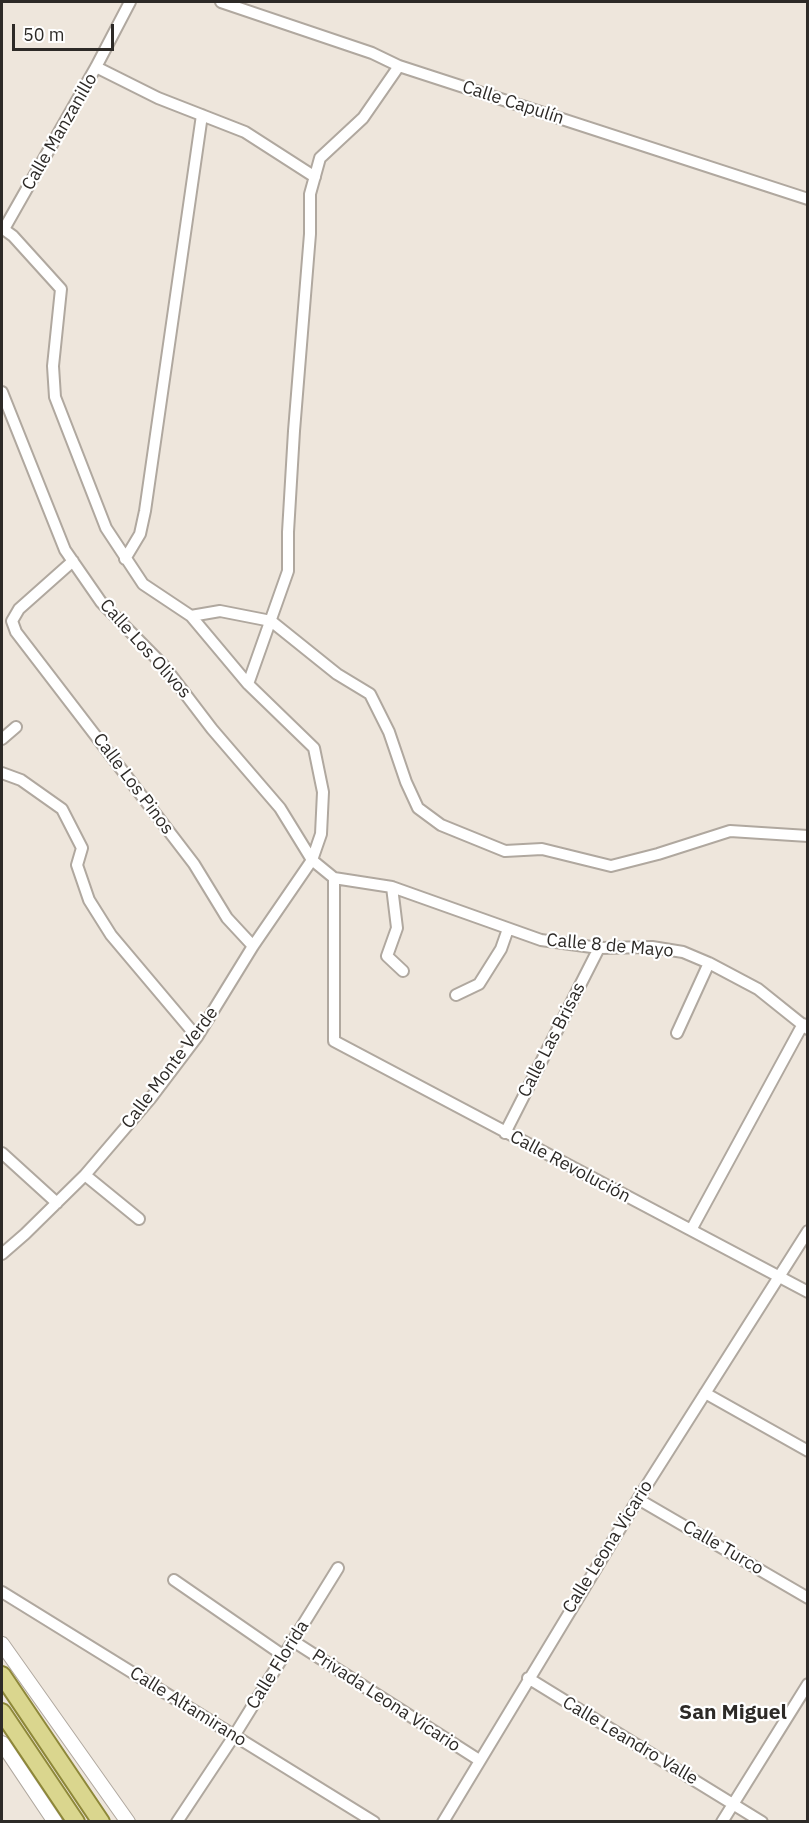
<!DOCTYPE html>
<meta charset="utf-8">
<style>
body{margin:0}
#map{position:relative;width:809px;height:1823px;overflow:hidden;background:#eee6dc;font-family:"IBM Plex Sans",sans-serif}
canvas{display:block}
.frame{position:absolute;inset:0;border:3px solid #2d2a27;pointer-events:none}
.scale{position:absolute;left:12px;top:24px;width:102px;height:27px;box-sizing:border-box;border:3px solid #2d2a27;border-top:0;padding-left:8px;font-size:18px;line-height:21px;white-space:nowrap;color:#2d2a27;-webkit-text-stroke:4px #fff;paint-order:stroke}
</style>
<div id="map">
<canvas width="809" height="1823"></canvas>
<div class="frame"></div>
<div class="scale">50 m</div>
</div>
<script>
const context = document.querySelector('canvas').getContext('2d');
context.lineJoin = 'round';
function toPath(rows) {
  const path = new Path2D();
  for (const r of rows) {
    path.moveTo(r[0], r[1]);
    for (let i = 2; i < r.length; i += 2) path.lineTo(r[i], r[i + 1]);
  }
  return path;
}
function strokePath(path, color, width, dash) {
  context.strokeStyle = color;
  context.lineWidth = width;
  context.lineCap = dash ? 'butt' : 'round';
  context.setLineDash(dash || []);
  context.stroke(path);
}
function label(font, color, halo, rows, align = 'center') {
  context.font = font + ' "IBM Plex Sans",sans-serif';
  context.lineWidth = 4.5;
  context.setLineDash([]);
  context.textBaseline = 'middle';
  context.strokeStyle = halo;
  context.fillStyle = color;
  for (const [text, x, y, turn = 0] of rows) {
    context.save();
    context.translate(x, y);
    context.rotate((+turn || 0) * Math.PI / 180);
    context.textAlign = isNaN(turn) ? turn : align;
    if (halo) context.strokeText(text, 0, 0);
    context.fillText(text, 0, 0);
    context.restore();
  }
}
const minor = toPath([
 [221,2,372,53,399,66,808,199],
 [96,67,158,98,245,132,315,177],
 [2,228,13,236,61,289,53,366,55,397,106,528,143,584,191,616,248,684,314,748,323,792,321,834,312,860,253,946,197,1037,150,1099,85,1175,25,1234,2,1254],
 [4,229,96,67,130,2],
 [2,392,65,550,101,602,164,666,212,729,280,808,312,860,334,878],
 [125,559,140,534,145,511,202,115],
 [73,561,19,609,12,621,16,632,194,864,227,918,253,946],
 [191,616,220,611,271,621,337,674,370,694,389,732,406,782,418,808,441,825,505,851,542,849,611,866,658,854,730,831,808,836],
 [248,684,288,571,288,532,294,431,310,234,310,194,320,158,363,118,399,66],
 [2,739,16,727],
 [2,773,21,780,62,809,82,848,77,865,89,900,111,935,197,1037],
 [334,878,334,1041,808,1292],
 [334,878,392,887,541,940,599,948,652,947,683,952,709,963,758,989,808,1029],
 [392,887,397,928,387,956,403,971],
 [456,995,479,984,501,949,508,929],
 [677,1033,709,963],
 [505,1133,599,948],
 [2,1153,57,1203],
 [85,1175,139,1219],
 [691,1230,803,1024],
 [705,1393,808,1451],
 [638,1499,808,1598],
 [174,1580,284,1656],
 [2,1592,374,1822],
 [293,1641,479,1760],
 [528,1678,762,1822],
 [177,1822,234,1736,338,1568],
 [443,1822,638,1499,808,1231],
 [722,1822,808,1684]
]);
const tertiary = toPath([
 [2,1644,128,1822],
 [2,1743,55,1822]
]);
const primary = toPath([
 [2,1675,101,1822],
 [2,1712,76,1822]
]);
const streetNames = [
 ["Calle Capulín",513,103,18],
 ["Calle Manzanillo",60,132,-60],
 ["Calle Los Olivos",145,649,48],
 ["Calle Los Pinos",133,784,53],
 ["Calle 8 de Mayo",610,946,5],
 ["Calle Las Brisas",552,1040,-63],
 ["Calle Monte Verde",170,1068,-53],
 ["Calle Revolución",570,1167,28],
 ["Calle Leona Vicario",608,1547,-58],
 ["Calle Turco",723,1548,30],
 ["Calle Florida",278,1665,-58],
 ["Privada Leona Vicario",386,1701,33],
 ["Calle Altamirano",188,1707,32],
 ["Calle Leandro Valle",630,1741,31]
];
const quarterNames = [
 ["San Miguel",733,1713]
];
strokePath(minor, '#b0a89f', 14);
strokePath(tertiary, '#b0a89f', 16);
strokePath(primary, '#8e8839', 20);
strokePath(minor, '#fff', 10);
strokePath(tertiary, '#fff', 14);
strokePath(primary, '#dad68e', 16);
label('18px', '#2d2a27', '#fff', streetNames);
label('bold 21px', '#2d2a27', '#fff', quarterNames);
</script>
